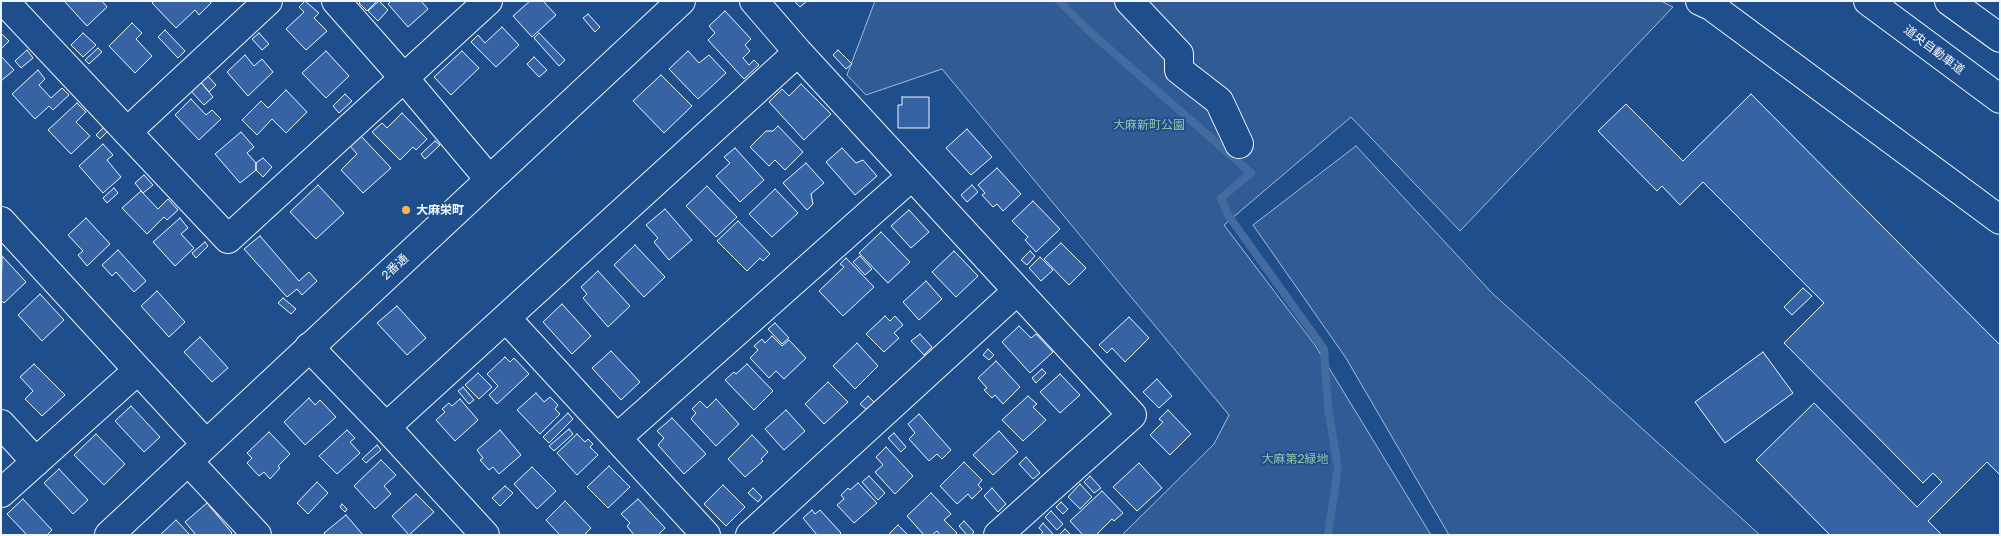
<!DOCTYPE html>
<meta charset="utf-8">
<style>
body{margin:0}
#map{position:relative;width:2001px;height:536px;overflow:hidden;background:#1f4e8c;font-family:"Golos Text",sans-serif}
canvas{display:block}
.frame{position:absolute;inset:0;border:2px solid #f2f6ff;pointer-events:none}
</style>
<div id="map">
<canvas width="2001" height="536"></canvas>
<div class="frame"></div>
</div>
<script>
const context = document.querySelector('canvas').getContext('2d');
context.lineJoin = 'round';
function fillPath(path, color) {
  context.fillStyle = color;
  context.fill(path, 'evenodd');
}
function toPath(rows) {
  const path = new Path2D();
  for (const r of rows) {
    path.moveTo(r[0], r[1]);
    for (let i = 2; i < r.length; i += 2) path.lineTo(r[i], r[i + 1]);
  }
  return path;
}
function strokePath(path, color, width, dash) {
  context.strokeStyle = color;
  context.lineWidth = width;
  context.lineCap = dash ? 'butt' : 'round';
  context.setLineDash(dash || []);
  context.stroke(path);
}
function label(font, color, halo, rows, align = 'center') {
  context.font = font + ' "Golos Text","Noto Sans JP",sans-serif';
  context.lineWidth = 4;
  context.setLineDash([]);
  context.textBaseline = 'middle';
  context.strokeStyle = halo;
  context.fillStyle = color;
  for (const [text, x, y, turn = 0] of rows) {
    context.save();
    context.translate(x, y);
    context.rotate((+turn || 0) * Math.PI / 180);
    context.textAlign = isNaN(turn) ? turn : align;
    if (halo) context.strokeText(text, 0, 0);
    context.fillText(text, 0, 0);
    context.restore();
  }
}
const green = toPath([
 [875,1,1661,1,1673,7,1460,231,1351,117,1224,225,1315,345,1431,535,1122,535,1214,444,1229,415,942,69,866,95,847,75,875,1],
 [1356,146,1492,293,1760,535,1449,535,1346,358,1253,225,1356,146]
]);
const stream = toPath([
 [1059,1,1089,31,1251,173,1221,198,1228,215,1324,349,1328,407,1338,468,1328,535]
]);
const building = toPath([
 [66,1,102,1,107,7,87,26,65,2,66,1],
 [154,1,210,1,211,3,199,15,195,10,176,28,152,3,154,1],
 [305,1,319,13,314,18,327,31,306,50,286,29,304,12,299,7,305,1],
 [361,1,377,1,367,11,359,3,361,1],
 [379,1,388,10,378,21,368,11,379,1],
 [391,1,421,1,428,9,408,27,388,4,391,1],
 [530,1,543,1,556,15,532,37,513,16,530,1],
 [794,1,807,1,800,7,794,1],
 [725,11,751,39,745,45,750,51,743,58,749,65,754,60,759,65,744,79,708,40,715,33,709,26,725,11],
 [588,14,600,27,595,32,583,18,588,14],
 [132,23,142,33,136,39,152,56,135,73,109,46,132,23],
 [502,27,519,45,496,67,471,42,478,35,485,43,502,27],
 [165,30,185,51,178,58,158,37,165,30],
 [1,33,9,41,1,49,1,33],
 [83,33,96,45,83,57,71,45,83,33],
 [259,33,269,44,262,50,252,39,259,33],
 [539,33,565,60,559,66,534,38,539,33],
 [98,48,102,52,89,64,85,60,98,48],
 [27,50,33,58,21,68,15,61,27,50],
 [838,50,852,64,846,69,833,55,838,50],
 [326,51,349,76,326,98,302,73,326,51],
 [462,51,479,68,451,95,434,77,462,51],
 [688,51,699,63,709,55,726,73,698,99,669,69,688,51],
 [245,55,254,66,262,59,273,72,248,96,227,72,245,55],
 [1,56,14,70,1,81,1,56],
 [534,57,547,70,539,77,527,64,534,57],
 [38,70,45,79,39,85,51,98,62,88,69,95,53,110,49,106,35,119,12,94,38,70],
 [206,74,216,85,209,92,199,80,206,74],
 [661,75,692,106,664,133,633,101,661,75],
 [199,80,213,97,204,105,189,89,199,80],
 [801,84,831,114,804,140,769,102,782,89,789,96,801,84],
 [286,90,307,112,286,133,272,119,257,135,242,120,261,101,268,108,286,90],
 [345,94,352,101,339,113,333,106,345,94],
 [1751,94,2000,345,2000,475,1987,462,1928,521,1942,535,1830,535,1756,460,1814,403,1917,507,1942,482,1933,473,1923,483,1784,343,1824,303,1703,182,1680,205,1662,186,1657,191,1598,131,1626,104,1683,161,1751,94],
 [902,97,929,97,929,128,898,128,898,105,902,105,902,97],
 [191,99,206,115,212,110,221,119,199,140,175,115,191,99],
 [77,103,86,112,76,122,90,136,71,154,48,130,77,103],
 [402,113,427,139,416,150,413,147,400,160,372,132,382,123,387,128,402,113],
 [778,126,803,152,785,170,775,160,769,166,750,147,766,131,773,131,778,126],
 [104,127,108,131,100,139,96,135,104,127],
 [967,129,992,157,971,175,946,148,967,129],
 [241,132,254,147,247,153,256,163,256,170,240,183,215,154,241,132],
 [361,136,391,168,363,193,341,170,357,154,350,146,361,136],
 [435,141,440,145,425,159,421,154,435,141],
 [103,144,113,155,107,160,121,177,103,193,79,166,103,144],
 [735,148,764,180,740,202,716,176,730,163,724,157,735,148],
 [842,148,856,163,863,160,877,176,855,195,826,162,842,148],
 [263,158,272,167,263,177,256,170,256,163,263,158],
 [806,163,824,183,811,194,813,204,807,210,783,183,806,163],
 [997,168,1021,194,1003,211,997,204,993,207,982,195,985,193,978,185,997,168],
 [144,175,153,185,143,193,135,183,144,175],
 [318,185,344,213,316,239,290,212,318,185],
 [972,185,978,192,967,202,961,195,972,185],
 [707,186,737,217,716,237,686,206,707,186],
 [114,188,118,193,107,203,103,198,114,188],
 [775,189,798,213,772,237,749,214,775,189],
 [141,191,158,209,168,199,178,210,167,220,164,217,147,234,122,208,141,191],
 [1033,201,1060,229,1036,252,1025,240,1028,237,1012,221,1033,201],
 [665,209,692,240,669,260,654,242,658,238,646,225,665,209],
 [909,210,929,232,911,248,891,226,909,210],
 [86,218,110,244,87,266,78,255,83,251,68,235,86,218],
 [180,218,188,228,181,234,194,248,175,266,153,242,180,218],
 [738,221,770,254,763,261,760,258,747,271,717,241,738,221],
 [881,232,910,262,888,283,859,253,881,232],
 [260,236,299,281,309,272,317,281,302,295,297,289,287,297,244,249,260,236],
 [205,242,208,246,196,258,192,253,205,242],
 [1061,243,1086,268,1069,285,1044,259,1061,243],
 [635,245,665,277,644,297,614,265,635,245],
 [118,250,146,281,134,292,116,272,112,276,102,265,118,250],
 [954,251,978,276,956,297,932,272,954,251],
 [1030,251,1035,256,1027,265,1021,260,1030,251],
 [2,256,26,282,4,303,1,300,2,256],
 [860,256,872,269,865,275,853,262,860,256],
 [1040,257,1053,270,1041,281,1029,268,1040,257],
 [846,258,874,287,843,316,819,291,844,267,840,264,846,258],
 [598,271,630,306,608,327,583,298,587,294,581,287,598,271],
 [926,281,942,299,919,320,903,302,926,281],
 [1803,288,1812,296,1792,315,1784,307,1803,288],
 [157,291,185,322,169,337,141,306,157,291],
 [40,294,64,320,42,341,18,315,40,294],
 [283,298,296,309,291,314,278,303,283,298],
 [562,304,591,336,572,354,543,322,562,304],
 [397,306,426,338,407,355,377,323,397,306],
 [885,316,890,321,895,316,903,325,894,333,899,338,884,352,866,334,885,316],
 [1129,317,1149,338,1125,362,1112,348,1107,353,1099,345,1129,317],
 [775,323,789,338,782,344,768,329,775,323],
 [1019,326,1031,338,1036,334,1053,352,1030,373,1002,342,1019,326],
 [920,334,932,347,924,355,911,341,920,334],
 [772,336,782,346,789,340,806,358,784,379,776,371,769,378,750,358,758,350,754,346,762,339,765,343,772,336],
 [200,337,228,368,212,382,184,352,200,337],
 [857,343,878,366,855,389,833,366,857,343],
 [988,349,994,355,989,360,983,355,988,349],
 [611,351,640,382,621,400,592,368,611,351],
 [1763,352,1793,393,1725,443,1695,402,1763,352],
 [505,357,510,362,514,358,529,374,497,404,489,395,498,386,487,374,505,357],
 [996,361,1020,387,1003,404,995,395,992,398,984,390,987,388,978,378,996,361],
 [34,364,65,395,42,416,25,399,33,391,20,377,34,364],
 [747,364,773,391,754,410,725,380,734,372,736,374,747,364],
 [1042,369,1046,373,1036,383,1032,378,1042,369],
 [478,373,492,387,479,399,465,385,478,373],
 [1060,374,1080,395,1060,413,1040,392,1060,374],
 [1157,379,1172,396,1159,408,1143,392,1157,379],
 [828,382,848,402,824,424,805,404,828,382],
 [463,387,474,400,469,404,458,391,463,387],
 [536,393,544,402,550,397,558,405,555,409,560,414,540,434,517,410,536,393],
 [868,396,875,403,867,410,860,404,868,396],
 [1028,396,1037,404,1033,407,1046,420,1023,441,1002,420,1028,396],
 [309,398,315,405,320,400,336,417,305,445,284,422,309,398],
 [460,399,478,420,455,441,436,420,445,412,442,409,449,403,452,406,460,399],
 [716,399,739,424,716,446,691,419,696,413,692,409,700,401,707,408,716,399],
 [131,406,160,437,144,452,115,421,131,406],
 [786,410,805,431,784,450,765,429,786,410],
 [1168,410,1191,434,1170,455,1150,435,1163,422,1159,419,1168,410],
 [568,413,573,419,549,443,543,437,568,413],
 [919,414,951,450,942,459,937,454,929,461,909,439,915,433,908,424,919,414],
 [672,418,706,454,684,474,658,445,664,438,657,431,672,418],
 [569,429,573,434,554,451,549,446,569,429],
 [347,430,355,438,350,442,360,453,337,474,319,456,347,430],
 [500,430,521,455,499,474,493,467,489,470,480,460,483,458,477,450,500,430],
 [999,431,1018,452,993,475,973,455,999,431],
 [269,432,290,454,278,466,280,468,270,479,264,472,259,476,247,463,252,458,247,453,269,432],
 [894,433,906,447,901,452,888,438,894,433],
 [96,434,125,464,104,485,74,455,96,434],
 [577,434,585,442,588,439,593,444,590,447,598,455,577,475,557,453,577,434],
 [752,435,768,452,761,459,763,461,745,477,728,459,752,435],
 [377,445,381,450,366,463,362,459,377,445],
 [886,447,913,476,895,494,875,472,883,465,876,457,886,447],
 [1026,457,1040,473,1033,479,1019,464,1026,457],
 [381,460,396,475,384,486,391,494,375,509,354,486,381,460],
 [964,462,982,480,978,485,982,489,972,499,968,494,957,504,940,486,964,462],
 [1139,463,1162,488,1137,511,1113,487,1139,463],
 [609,466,630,487,608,508,587,487,609,466],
 [532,467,556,491,537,509,514,484,532,467],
 [59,469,88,500,73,514,44,483,59,469],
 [869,476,885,493,878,500,862,482,869,476],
 [1090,476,1101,488,1094,493,1084,482,1090,476],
 [317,482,328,493,308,514,297,503,317,482],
 [858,483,877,503,854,523,837,505,844,499,841,495,848,488,850,490,858,483],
 [1080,484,1092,497,1080,509,1068,497,1080,484],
 [723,485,745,507,726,526,704,504,723,485],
 [505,486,513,493,500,506,492,498,505,486],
 [753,488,762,497,758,502,748,493,753,488],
 [992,488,1006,504,998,512,984,496,992,488],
 [1102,491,1123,513,1114,521,1112,519,1096,535,1083,535,1070,521,1102,491],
 [931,493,951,514,944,520,957,533,955,535,940,535,937,531,932,535,924,535,907,516,931,493],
 [416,494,434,512,409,535,392,516,416,494],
 [23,499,52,530,47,535,27,535,7,514,23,499],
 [638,499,665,528,658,535,634,535,627,526,630,523,621,514,638,499],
 [565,501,591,528,584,535,560,535,546,520,565,501],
 [1061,502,1068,509,1063,514,1056,507,1061,502],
 [207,503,232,533,230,535,196,535,185,522,207,503],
 [342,504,347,509,345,512,340,507,342,504],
 [812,510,815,514,820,510,841,533,839,535,817,535,803,518,812,510],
 [1051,511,1063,524,1057,530,1045,517,1051,511],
 [346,515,363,535,326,535,324,533,346,515],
 [176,520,190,535,160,535,176,520],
 [964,521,974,532,971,535,967,535,959,526,964,521],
 [1043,523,1054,535,1040,535,1043,532,1039,528,1043,523],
 [898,525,908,535,888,535,898,525],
 [1065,529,1071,535,1059,535,1065,529]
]);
const minor = toPath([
 [4,1,228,239,488,1],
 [336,1,404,78,489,179],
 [754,1,798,52,1132,415,998,535],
 [1129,1,1179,54,1179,70,1219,101,1239,144],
 [1700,1,1711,6,2000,220],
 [127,132,268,1],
 [1,221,206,444],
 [506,318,706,535],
 [309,347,386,427,485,535],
 [1,424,36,462],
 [386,427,798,52],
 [617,438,912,176],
 [188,461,257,535],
 [1,493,138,370],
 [750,535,1017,291]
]);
const major = toPath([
 [109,535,681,1]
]);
const highway = toPath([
 [1868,1,2000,99],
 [1949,1,2000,38]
]);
const markers = [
 [406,210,5,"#ffb74d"]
];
const streetNames = [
 ["道央自動車道",1934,50,37],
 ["2番通",395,267,-43]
];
const parkNames = [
 ["大麻新町公園",1149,125],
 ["大麻第2緑地",1295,459]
];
const poiNames = [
 ["大麻栄町",416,210]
];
fillPath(green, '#305b95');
strokePath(green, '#a8bbd7', 1);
strokePath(stream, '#446ba0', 8);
fillPath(building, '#3563a3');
strokePath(building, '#f2f6ff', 1);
strokePath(minor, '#f2f6ff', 30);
strokePath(major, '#f2f6ff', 30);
strokePath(highway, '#f2f6ff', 30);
strokePath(minor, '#1f4e8c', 28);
strokePath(major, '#1f4e8c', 28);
strokePath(highway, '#1f4e8c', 28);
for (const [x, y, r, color] of markers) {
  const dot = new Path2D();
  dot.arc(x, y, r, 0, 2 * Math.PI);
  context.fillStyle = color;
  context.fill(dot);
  strokePath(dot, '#1f4e8c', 2);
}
label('12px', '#f2f6ff', '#1f4e8c', streetNames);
label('12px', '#97c8a6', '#1f4e8c', parkNames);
label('bold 12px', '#f2f6ff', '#1f4e8c', poiNames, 'left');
</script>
